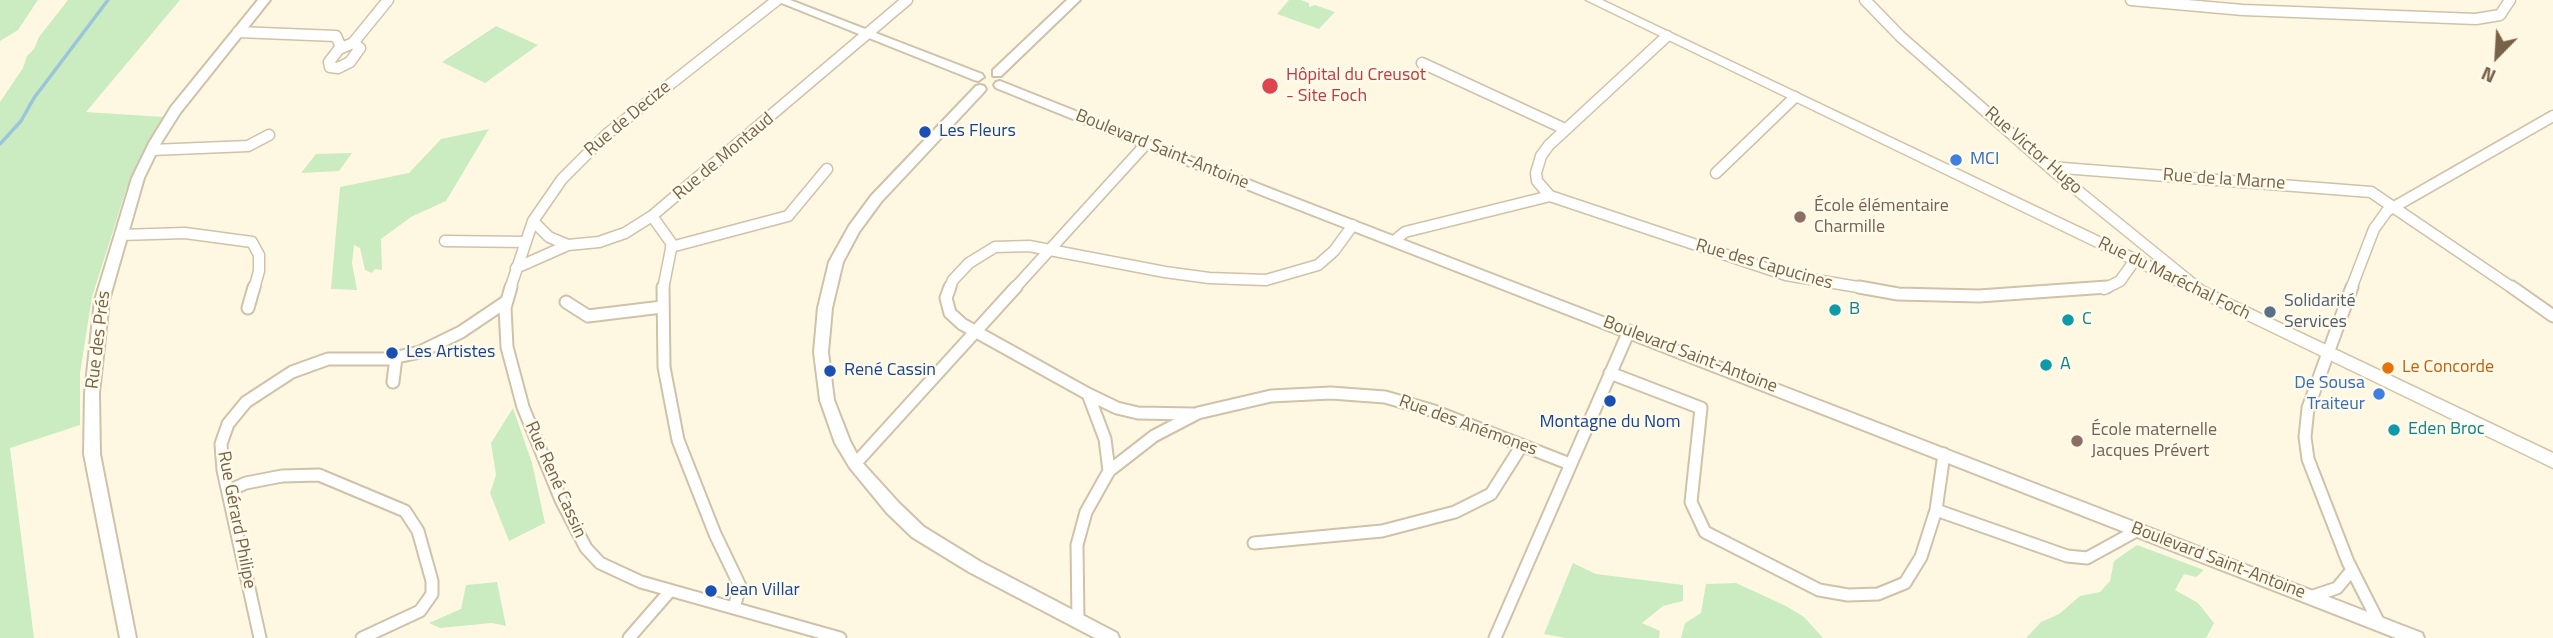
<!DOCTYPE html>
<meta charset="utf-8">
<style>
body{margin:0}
#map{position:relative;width:2553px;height:638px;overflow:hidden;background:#fef8e3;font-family:"Titillium Web",sans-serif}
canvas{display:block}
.north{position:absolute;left:2462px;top:21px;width:70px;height:70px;-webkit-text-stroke:5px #fffbeb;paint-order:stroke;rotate:204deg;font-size:19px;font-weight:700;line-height:28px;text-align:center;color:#786247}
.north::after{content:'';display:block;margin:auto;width:24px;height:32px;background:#786247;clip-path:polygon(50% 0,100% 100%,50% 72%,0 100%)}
</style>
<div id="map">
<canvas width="2553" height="638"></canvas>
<div class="north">N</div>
</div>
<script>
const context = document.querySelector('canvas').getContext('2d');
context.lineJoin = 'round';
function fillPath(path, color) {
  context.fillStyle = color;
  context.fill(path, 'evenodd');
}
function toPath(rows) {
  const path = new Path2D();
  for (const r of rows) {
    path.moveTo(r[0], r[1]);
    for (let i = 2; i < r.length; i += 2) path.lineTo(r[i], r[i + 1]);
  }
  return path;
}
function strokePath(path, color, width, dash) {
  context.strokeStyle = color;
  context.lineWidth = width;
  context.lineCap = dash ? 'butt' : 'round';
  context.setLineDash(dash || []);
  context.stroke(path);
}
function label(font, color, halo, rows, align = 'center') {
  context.font = font + ' "Titillium Web",sans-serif';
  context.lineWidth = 5;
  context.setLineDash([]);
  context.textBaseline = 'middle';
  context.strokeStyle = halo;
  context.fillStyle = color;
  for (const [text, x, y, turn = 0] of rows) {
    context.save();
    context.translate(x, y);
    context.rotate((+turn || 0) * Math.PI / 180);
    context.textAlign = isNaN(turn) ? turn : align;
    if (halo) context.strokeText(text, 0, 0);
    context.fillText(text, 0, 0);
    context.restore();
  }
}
const green = toPath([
 [0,0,38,0,18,30,0,41],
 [68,0,180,0,86,112,163,117,126,190,92,297,80,373,80,425,10,448,34,638,0,638,0,102,23,68,27,56,34,49,39,37],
 [1289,0,1301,0,1309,3,1309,7,1315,5,1335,12,1319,29,1277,14],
 [496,26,538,45,485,83,442,62],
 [489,129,446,201,411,217,381,239,382,270,375,269,372,273,365,270,360,248,354,245,352,263,357,290,331,289,340,187,409,173,441,139],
 [352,153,339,171,301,173,316,154],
 [513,408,532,463,545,523,509,541,490,493,496,475,491,443],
 [2137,545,2204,570,2196,577,2184,574,2175,590,2198,603,2214,623,2206,638,2026,638,2041,622,2059,614,2080,596,2100,592,2110,581,2114,561],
 [1573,563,1596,574,1683,585,1683,601,1663,606,1642,623,1660,631,1659,638,1566,638,1544,634],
 [497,582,506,626,492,623,440,628,429,623,461,609,466,585],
 [1736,583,1786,606,1804,617,1823,638,1681,638,1685,623,1701,613,1706,584]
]);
const stream = toPath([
 [0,144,21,121,34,98,108,0]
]);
const minorFar1 = toPath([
 [1865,0,1901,37,2056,173,2199,289],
 [2131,0,2243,10,2476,19,2500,15,2510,0],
 [238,32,336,36,341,47],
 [353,43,360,48,350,62,338,68,330,67,329,62,339,49,353,43],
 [353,43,388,0],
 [1422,63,1565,129],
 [152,150,248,146,269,135],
 [2050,167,2371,192,2514,289],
 [1716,173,1795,97],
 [1550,196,1537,181,1536,173,1541,156,1549,145,1667,36],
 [652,216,672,244,663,289],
 [533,221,549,237,568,245],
 [120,235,185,233,252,242,259,255,259,271,254,289],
 [445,241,526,242],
 [1394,241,1405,232,1550,196,1786,275,1870,289],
 [671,247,788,216,827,169],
 [516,268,568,245,599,242,625,233,652,216,907,0],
 [510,289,533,221,562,179,607,134,777,0],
 [949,289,953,280,969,263,995,247,1029,246,1165,272,1209,278,1266,280,1318,265,1334,251,1353,225],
 [1014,289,1146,144],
 [2104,289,2120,281,2135,260],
 [2351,289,2374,229,2387,211,2553,116]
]);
const minor = toPath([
 [511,287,505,308,507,347,523,407,561,500,586,548,600,563,641,582,840,638],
 [663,287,664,367,678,440,715,534,740,586,734,608],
 [950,287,946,298,950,313,962,324,1088,394,1105,439,1109,471],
 [1859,287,1898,294,1979,296,2107,287],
 [2352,287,2308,408,2305,437,2308,459,2348,562,2380,625],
 [2512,287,2553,316],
 [566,302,588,316,662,307],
 [248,308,254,287],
 [1610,373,1701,408,1691,502,1705,532,1819,590,1848,595,1878,594,1905,583,1921,557,1936,510,2067,556,2087,558,2138,530],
 [393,382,396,357],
 [1088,394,1117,408,1138,413,1193,414],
 [855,464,1016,287],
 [228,491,246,483,282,476,319,475,405,511,418,531,432,581,432,594,420,611,362,638],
 [1936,510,1944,454],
 [1254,543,1382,531,1455,512,1491,494,1522,445],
 [2310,597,2337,588,2352,570],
 [1078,621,1077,545,1086,512,1109,471,1154,436,1198,413,1271,396,1331,393,1385,397,1434,411,1570,464],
 [260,638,223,470,221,444,228,424,246,402,292,372,328,359,388,359,420,352,461,332,507,301],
 [629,638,670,591],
 [1495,638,1629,331]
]);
const tertiary = toPath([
 [258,0,270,0,180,113,161,143,144,178,109,300,99,393,100,454,136,638,120,638,84,454,85,393,95,300,132,178,149,143,171,107,258,0],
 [774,0,790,0,982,74,984,77,978,81,974,80,774,0],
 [1067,0,1080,0,1001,76,993,76,993,70,1067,0],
 [1000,81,1274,190,2422,633,2424,638,2396,638,1264,196,996,88,994,85,996,82,1000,81],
 [980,85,984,86,986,89,984,92,881,202,859,232,843,262,832,308,828,352,834,400,850,441,860,460,899,503,924,527,981,562,1117,633,1119,638,1095,638,969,572,912,537,887,513,850,468,835,443,820,400,814,352,818,308,829,262,849,226,871,196,976,86,980,85]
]);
const secondary = toPath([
 [1586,0,1602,0,2553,453,2553,468,1586,0]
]);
const markers = [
 [1270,86,9,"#e0444e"],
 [925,132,7,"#1a4fb4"],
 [1956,160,7,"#3f7fe0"],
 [1800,217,7,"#8d6e63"],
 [1835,310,7,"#0f9aa8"],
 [2270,312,7,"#5c6f8a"],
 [2068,320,7,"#0f9aa8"],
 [392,353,7,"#1a4fb4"],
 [2046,365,7,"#0f9aa8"],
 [2388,368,7,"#e8710a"],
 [830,371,7,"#1a4fb4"],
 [2379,394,7,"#3f7fe0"],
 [1610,401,7,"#1a4fb4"],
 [2394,430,7,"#0f9aa8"],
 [2077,441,7,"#8d6e63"],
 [711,591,7,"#1a4fb4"]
];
const healthNames = [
 ["Hôpital du Creusot",1286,76],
 ["- Site Foch",1286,97]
];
const streetNames = [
 ["Rue de Decize",628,119,-40],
 ["Boulevard Saint-Antoine",1162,150,22],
 ["Rue Victor Hugo",2033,151,41],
 ["Rue de Montaud",724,157,-40],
 ["Rue de la Marne",2224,180,4],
 ["Rue des Capucines",1764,265,16],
 ["Rue du Maréchal Foch",2174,279,26],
 ["Rue des Prés",99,340,-83],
 ["Boulevard Saint-Antoine",1690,355,21],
 ["Rue des Anémones",1468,426,20],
 ["Rue René Cassin",555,480,66],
 ["Rue Gérard Philipe",236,520,79],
 ["Boulevard Saint-Antoine",2218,561,21]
];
const transitNames = [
 ["Les Fleurs",939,132],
 ["Les Artistes",406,353],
 ["René Cassin",844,371],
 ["Montagne du Nom",1610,423,"center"],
 ["Jean Villar",725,591]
];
const shopNames = [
 ["MCI",1970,160],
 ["De Sousa",2365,384,"right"],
 ["Traiteur",2365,405,"right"]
];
const educationNames = [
 ["École élémentaire",1814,207],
 ["Charmille",1814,228],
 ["École maternelle",2091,431],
 ["Jacques Prévert",2091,452]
];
const serviceNames = [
 ["Solidarité",2284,302],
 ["Services",2284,323]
];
const cultureNames = [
 ["B",1849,310],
 ["C",2082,320],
 ["A",2060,365],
 ["Eden Broc",2408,430]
];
const foodNames = [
 ["Le Concorde",2402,368]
];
fillPath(green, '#caecc0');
strokePath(stream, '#9bc5db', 3.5);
strokePath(minorFar1, '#d0c1a9', 13);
strokePath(minor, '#d0c1a9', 15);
strokePath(tertiary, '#d0c1a9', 4);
strokePath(secondary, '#d3c3a5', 3);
strokePath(minorFar1, '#fff', 10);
strokePath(minor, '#fff', 11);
fillPath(tertiary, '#fff');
fillPath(secondary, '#fff');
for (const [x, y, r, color] of markers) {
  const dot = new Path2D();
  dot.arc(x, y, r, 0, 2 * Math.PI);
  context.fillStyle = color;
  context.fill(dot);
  strokePath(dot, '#fffbeb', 2.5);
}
label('18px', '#be3a42', '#fffbeb', healthNames, 'left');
label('18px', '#786247', '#fffbeb', streetNames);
label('18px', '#164399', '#fffbeb', transitNames, 'left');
label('18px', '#366cbe', '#fffbeb', shopNames, 'left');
label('18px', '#785e54', '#fffbeb', educationNames, 'left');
label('18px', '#4e5e75', '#fffbeb', serviceNames, 'left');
label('18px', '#0d838f', '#fffbeb', cultureNames, 'left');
label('18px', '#c56008', '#fffbeb', foodNames, 'left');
</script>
